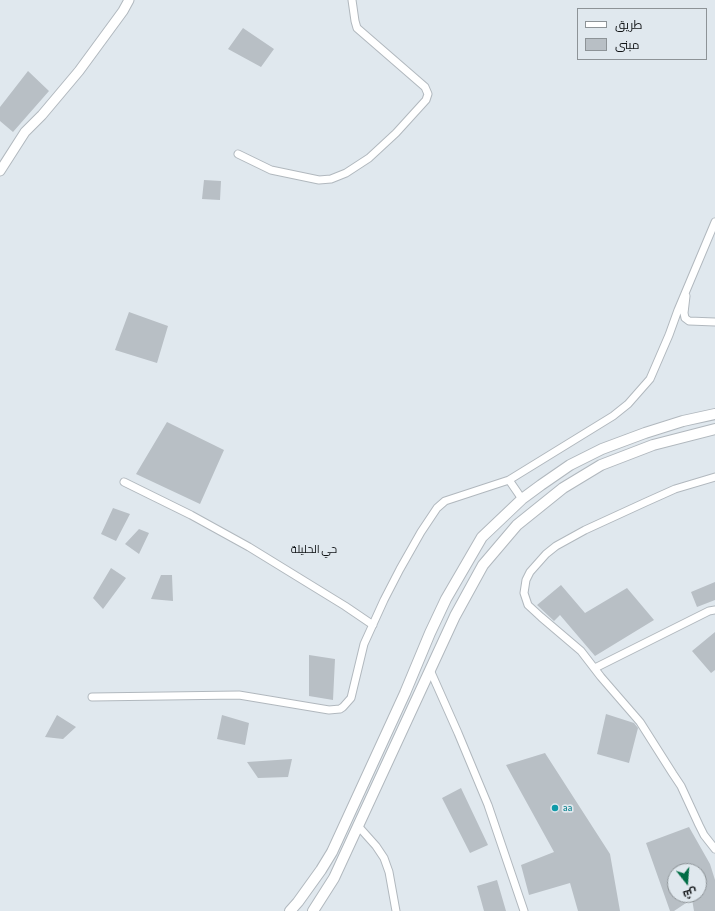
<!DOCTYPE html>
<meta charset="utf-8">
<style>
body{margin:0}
#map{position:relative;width:715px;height:911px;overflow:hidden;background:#e0e8ee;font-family:"Asap Condensed",Cairo,sans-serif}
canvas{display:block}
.legend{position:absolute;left:577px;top:8px;width:130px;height:52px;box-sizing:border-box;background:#e0e8ee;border:1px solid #8d9397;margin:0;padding:5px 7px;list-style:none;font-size:12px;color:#101315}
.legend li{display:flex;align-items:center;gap:8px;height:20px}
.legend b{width:20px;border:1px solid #8d9397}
.north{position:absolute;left:667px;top:863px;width:40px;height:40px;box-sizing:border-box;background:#e0e8ee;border:1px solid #8d9397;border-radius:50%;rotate:163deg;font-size:11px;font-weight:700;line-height:16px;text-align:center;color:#101315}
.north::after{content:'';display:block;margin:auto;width:14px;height:18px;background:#006d45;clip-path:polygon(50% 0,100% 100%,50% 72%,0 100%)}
</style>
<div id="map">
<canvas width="715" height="911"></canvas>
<ul class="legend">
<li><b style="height:5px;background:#fff"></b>طريق</li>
<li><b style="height:11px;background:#b8bfc5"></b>مبنى</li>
</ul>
<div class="north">ش</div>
</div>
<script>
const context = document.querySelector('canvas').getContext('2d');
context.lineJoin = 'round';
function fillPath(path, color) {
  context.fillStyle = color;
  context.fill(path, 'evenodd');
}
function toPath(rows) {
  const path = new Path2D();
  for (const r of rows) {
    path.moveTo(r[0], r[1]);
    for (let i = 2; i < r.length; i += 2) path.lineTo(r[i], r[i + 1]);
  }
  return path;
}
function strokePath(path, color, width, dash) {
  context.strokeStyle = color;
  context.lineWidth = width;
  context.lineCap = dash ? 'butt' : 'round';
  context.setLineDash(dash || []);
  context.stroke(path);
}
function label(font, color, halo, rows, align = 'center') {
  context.font = font + ' "Asap Condensed",Cairo,sans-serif';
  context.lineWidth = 3.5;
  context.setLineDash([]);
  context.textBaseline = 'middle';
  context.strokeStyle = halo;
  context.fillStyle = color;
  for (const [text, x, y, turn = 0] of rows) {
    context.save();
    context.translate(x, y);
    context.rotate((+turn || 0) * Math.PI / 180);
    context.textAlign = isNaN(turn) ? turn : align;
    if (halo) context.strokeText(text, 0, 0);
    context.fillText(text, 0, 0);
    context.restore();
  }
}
const building = toPath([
 [243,28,274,49,261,67,228,49],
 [28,71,49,91,13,132,0,121,0,107],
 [204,180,221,181,220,200,202,199],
 [129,312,168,326,157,363,115,350],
 [167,422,224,450,200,504,136,474],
 [113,508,130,514,116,541,101,534],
 [139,529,149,533,139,554,125,544],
 [111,568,126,578,103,609,93,598],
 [161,575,172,575,173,601,151,599],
 [715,582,715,600,697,607,691,592],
 [561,585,585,613,627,588,654,620,595,656,560,615,554,621,537,605],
 [715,632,715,670,711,673,692,651],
 [309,655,335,659,333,700,309,696],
 [606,714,634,723,638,728,629,763,597,754],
 [57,715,76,727,63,739,45,737],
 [222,715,249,723,245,745,217,739],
 [545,753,610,854,620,911,578,911,570,883,529,895,521,865,554,852,506,765],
 [292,759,288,777,258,778,247,762],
 [461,788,488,845,470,853,442,798],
 [689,827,710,864,715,880,715,911,694,911,692,899,674,911,670,911,646,843],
 [675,871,699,871,699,895,675,895],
 [497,880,506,911,484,911,477,886]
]);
const minor = toPath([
 [238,154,271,170,319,180,331,179,346,173,369,158,396,133,426,100,428,94,425,87,357,28,355,21,352,0],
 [686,296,684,313,685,318,689,321,715,322],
 [715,477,675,489,646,502,585,530,556,546,546,554,530,572,526,580,524,593,528,605,541,617,581,651,601,677,640,722,673,774,681,786,699,825,704,835,715,849],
 [509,480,522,499],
 [124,482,191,515,249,547,345,606,373,625],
 [595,668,709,611,715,610],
 [430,670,458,733,488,805,524,911],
 [92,697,239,695,329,710,340,709,343,707,351,698,364,644,384,600,400,569,421,532,437,508,445,501,509,480,613,416,628,404,650,379,669,335,678,310,715,222],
 [359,827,376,846,384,858,389,872,396,911]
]);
const tertiary = toPath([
 [0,171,25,132,42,115,79,71,123,11,129,0]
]);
const secondary = toPath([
 [290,911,298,902,321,870,332,852,405,693,430,633,446,599,482,537,522,499,541,485,570,465,602,449,645,433,683,421,715,414],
 [313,911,334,878,455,616,483,565,517,525,563,488,601,465,653,445,715,429]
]);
const markers = [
 [555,808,4,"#0f9aa8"]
];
const cultureNames = [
 ["aa",563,808]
];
const neighbourhoodNames = [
 ["حي الحليلة",314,550]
];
fillPath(building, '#b8bfc5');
strokePath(minor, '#b1b8be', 9);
strokePath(tertiary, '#b1b8be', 11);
strokePath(secondary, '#b1b8be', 12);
strokePath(minor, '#fff', 7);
strokePath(tertiary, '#fff', 9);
strokePath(secondary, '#fff', 10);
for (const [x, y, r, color] of markers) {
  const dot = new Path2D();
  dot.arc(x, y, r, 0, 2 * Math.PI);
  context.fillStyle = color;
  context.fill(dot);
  strokePath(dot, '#e0e8ee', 1.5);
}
label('10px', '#0d838f', '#e0e8ee', cultureNames, 'left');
label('11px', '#101315', '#e0e8ee', neighbourhoodNames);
</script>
